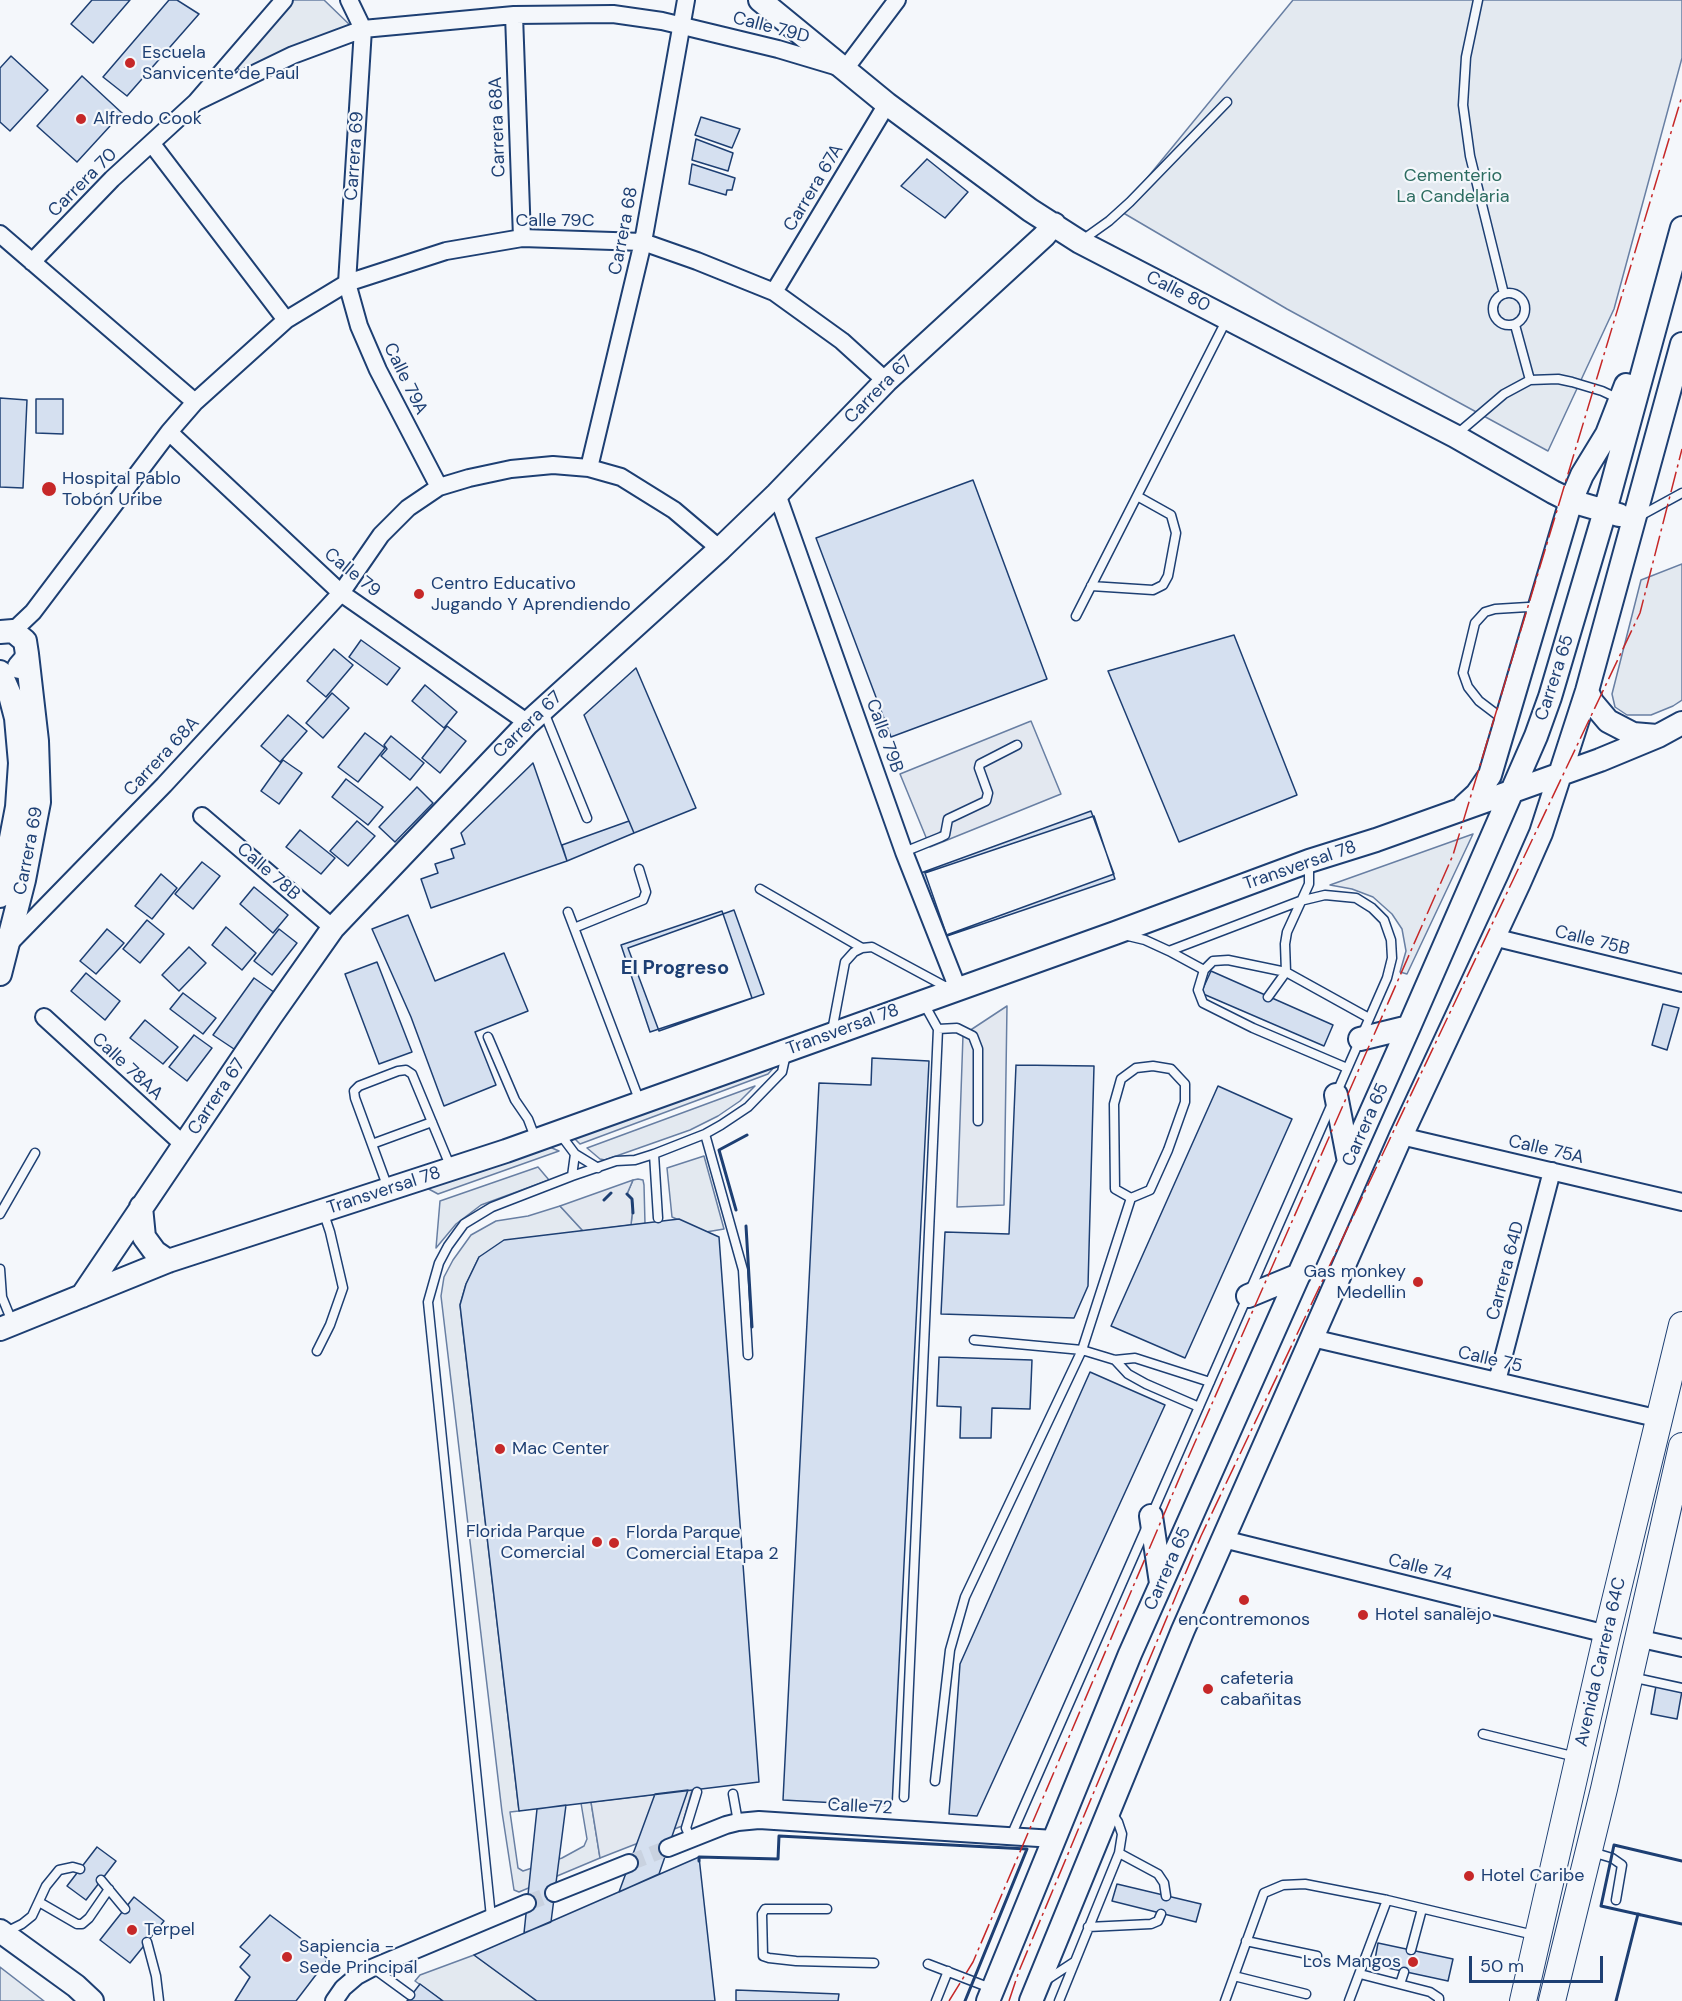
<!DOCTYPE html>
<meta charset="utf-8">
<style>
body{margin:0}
#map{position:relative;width:1682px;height:2001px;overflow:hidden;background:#f4f7fb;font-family:"DM Sans",sans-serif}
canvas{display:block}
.scale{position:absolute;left:1469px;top:1956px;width:134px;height:27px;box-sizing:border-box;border:3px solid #1d3f73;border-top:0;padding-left:8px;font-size:18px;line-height:21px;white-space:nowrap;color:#1d3f73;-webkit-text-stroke:4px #f4f7fb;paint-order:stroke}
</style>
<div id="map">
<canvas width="1682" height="2001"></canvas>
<div class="scale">50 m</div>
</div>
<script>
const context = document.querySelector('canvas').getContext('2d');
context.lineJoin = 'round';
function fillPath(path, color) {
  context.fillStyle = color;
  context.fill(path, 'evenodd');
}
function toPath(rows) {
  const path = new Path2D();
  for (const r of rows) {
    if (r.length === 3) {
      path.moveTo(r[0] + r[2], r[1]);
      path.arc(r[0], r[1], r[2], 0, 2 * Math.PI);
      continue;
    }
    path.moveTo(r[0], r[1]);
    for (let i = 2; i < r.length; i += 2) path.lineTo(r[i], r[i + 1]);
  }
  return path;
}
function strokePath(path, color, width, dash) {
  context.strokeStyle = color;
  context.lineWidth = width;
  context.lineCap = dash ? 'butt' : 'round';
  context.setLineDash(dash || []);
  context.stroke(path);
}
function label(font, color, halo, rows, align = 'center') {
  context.font = font + ' "DM Sans",sans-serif';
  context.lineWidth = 4.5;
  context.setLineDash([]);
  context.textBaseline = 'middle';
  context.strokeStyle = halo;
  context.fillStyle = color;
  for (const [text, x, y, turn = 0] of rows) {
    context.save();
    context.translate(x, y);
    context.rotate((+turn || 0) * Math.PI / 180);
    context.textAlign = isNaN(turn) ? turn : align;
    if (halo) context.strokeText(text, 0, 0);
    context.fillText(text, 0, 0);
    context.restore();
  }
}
const green = toPath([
 [292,0,324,0,352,27,243,74,235,65,292,0],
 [1293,0,1682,0,1682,58,1614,309,1548,451,1287,309,1120,211,1293,0],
 [1682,564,1682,700,1673,706,1651,715,1627,715,1615,707,1612,694,1641,580,1682,564],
 [1473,834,1407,974,1400,972,1406,951,1402,929,1392,914,1373,897,1352,889,1330,885,1473,834],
 [777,1064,768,1074,580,1144,571,1135,777,1064],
 [755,1086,740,1101,718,1116,690,1130,605,1160,600,1159,587,1148,755,1086],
 [545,1145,559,1151,438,1194,425,1187,545,1145],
 [704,1156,724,1229,706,1232,672,1217,667,1168,704,1156],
 [538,1167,549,1180,481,1205,456,1224,436,1248,440,1201,538,1167],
 [638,1179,643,1180,644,1185,645,1224,631,1225,633,1206,627,1194,633,1180,638,1179],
 [560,1206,583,1231,479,1257,466,1284,460,1305,519,1811,510,1812,518,1868,523,1871,562,1858,584,1846,587,1839,581,1803,591,1802,600,1858,519,1892,514,1890,502,1812,441,1296,444,1277,453,1260,471,1235,496,1221,528,1216,560,1206],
 [474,1955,537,2001,443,2001,415,1981,420,1975,474,1955],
 [0,1967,44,2001,0,2001,0,1967]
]);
const parking = toPath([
 [1031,721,1061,794,930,847,900,774,1031,721],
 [1007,1006,1004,1205,957,1207,963,1035,1007,1006],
 [633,1180,627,1194,632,1199,633,1206,631,1225,583,1231,560,1206,633,1180],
 [692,1790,682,1826,600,1858,591,1802,692,1790]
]);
const building = toPath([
 [92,0,130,0,93,43,71,24,92,0],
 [169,0,177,0,199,14,127,96,103,77,169,0],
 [11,56,48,90,10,131,0,122,0,68,11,56],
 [82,76,122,113,77,162,37,126,82,76],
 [701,117,740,129,732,148,695,135,701,117],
 [696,139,733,153,728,171,692,160,696,139],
 [927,159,968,192,945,218,901,186,927,159],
 [692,164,735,178,732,190,727,190,726,195,689,184,692,164],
 [0,398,27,400,23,488,0,487,0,398],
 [36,399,63,399,63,434,36,433,36,399],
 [973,480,1047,679,891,737,816,538,973,480],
 [1234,635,1297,795,1179,842,1108,671,1234,635],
 [361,640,400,668,387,685,349,657,361,640],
 [334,649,353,665,326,697,307,681,334,649],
 [636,668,696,808,634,833,584,715,636,668],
 [425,685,457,712,444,728,412,701,425,685],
 [332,693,349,708,323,738,306,723,332,693],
 [288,715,307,731,280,762,261,746,288,715],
 [447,726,466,741,440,773,422,758,447,726],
 [365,733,385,748,358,782,338,767,365,733],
 [391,736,424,763,410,780,381,756,387,749,384,745,391,736],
 [283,760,302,773,279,804,261,791,283,760],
 [533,763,567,861,431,908,421,879,438,873,435,864,454,858,451,849,465,844,461,833,533,763],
 [346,779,383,807,368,825,332,797,346,779],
 [417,787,433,803,395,842,379,827,417,787],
 [1091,811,1114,874,941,937,918,874,1091,811],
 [1094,816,1115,879,947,936,925,873,1094,816],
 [357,821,375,836,348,866,330,851,357,821],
 [629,821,634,833,567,861,562,845,629,821],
 [300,830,335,858,321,874,286,847,300,830],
 [202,862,220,876,193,909,175,894,202,862],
 [161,874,177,888,152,919,135,906,161,874],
 [254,887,288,915,273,933,240,904,254,887],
 [734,910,764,994,659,1031,628,948,734,910],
 [722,911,752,998,650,1032,621,945,722,911],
 [408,915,435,981,504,953,528,1011,475,1032,496,1085,444,1106,411,1017,372,929,408,915],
 [147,920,164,934,140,963,123,949,147,920],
 [226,927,256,953,242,970,212,945,226,927],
 [107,929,124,943,96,974,80,961,107,929],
 [279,929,297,943,272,975,254,961,279,929],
 [189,947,206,963,179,991,162,975,189,947],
 [377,962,412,1052,379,1064,345,974,377,962],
 [1211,971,1333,1025,1324,1046,1201,993,1211,971],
 [86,973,120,1001,105,1020,71,991,86,973],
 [254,978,278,995,237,1051,213,1035,254,978],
 [183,993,216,1018,203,1034,170,1009,183,993],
 [1663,1004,1679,1008,1667,1050,1652,1045,1663,1004],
 [145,1020,178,1047,163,1064,130,1038,145,1020],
 [194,1035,212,1048,187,1081,169,1067,194,1035],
 [872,1058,929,1061,892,1806,783,1800,819,1083,871,1085,872,1058],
 [1016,1065,1094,1066,1088,1286,1074,1318,941,1314,945,1232,1009,1234,1016,1065],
 [1218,1086,1292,1119,1185,1358,1111,1326,1218,1086],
 [679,1219,719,1237,759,1782,519,1811,460,1305,466,1284,479,1257,504,1240,679,1219],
 [939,1357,1032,1360,1030,1409,992,1408,991,1438,960,1438,961,1407,937,1406,939,1357],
 [1090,1372,1165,1405,977,1816,949,1814,960,1664,1090,1372],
 [1656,1686,1682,1691,1677,1719,1651,1714,1656,1686],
 [688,1790,659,1874,619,1892,655,1794,688,1790],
 [566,1805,551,1922,524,1933,537,1809,566,1805],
 [97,1847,116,1861,86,1900,67,1886,97,1847],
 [699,1857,715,2001,537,2001,474,1955,699,1857],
 [1117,1884,1201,1904,1196,1922,1112,1901,1117,1884],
 [134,1897,164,1921,130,1963,100,1940,134,1897],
 [270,1915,328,1959,296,2001,235,2001,250,1977,240,1967,250,1955,240,1947,270,1915],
 [1378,1943,1453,1959,1448,1981,1374,1965,1378,1943],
 [420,1984,443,2001,407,2001,420,1984],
 [736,1990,839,1994,838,2001,736,2001,736,1990]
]);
const minorTunnel = toPath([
 [629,1863,668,1848],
 [527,1903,554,1893]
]);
const service = toPath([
 [1478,0,1466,57,1463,105,1470,156,1504,294],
 [1081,241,1109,221,1130,202,1227,102],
 [1509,309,16],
 [1530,380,1558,379,1572,382,1602,391,1619,399],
 [1457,434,1504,394,1530,380,1515,325],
 [1640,516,1682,493],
 [1091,586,1153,590,1163,585,1168,576,1176,533,1171,515,1137,496],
 [1076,616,1227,319],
 [544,712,587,818],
 [1504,720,1479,701,1468,687,1463,673,1475,623,1485,612,1495,609,1528,607,1536,609],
 [904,852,941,837,945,835,948,819,986,801,988,793,979,768,980,764,1017,745],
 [1309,862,1309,884,1287,932,1285,944,1286,972,1369,1018],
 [760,889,862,948],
 [568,912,640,1102],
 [574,928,643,900,646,892,639,869],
 [1124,935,1145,940,1169,951,1300,901,1325,895,1356,898,1372,908,1384,920,1391,940,1392,958,1387,978,1152,1514],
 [1169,951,1204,970,1198,990,1203,1003,1253,1028,1347,1068],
 [1204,970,1213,961,1228,960,1286,972,1268,997],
 [938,1029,957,1028,973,1036,978,1049,978,1121],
 [832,1031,845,962,854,952,862,948,872,947,950,989],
 [488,1037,515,1100,528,1119,536,1140],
 [705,1134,743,1270,748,1355],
 [372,1144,432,1122],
 [575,1154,598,1168],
 [654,1154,658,1218],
 [572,1176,616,1161,635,1160,654,1154,705,1134,721,1125,748,1107,782,1072,786,1054],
 [388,1188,355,1098,354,1091,359,1086,398,1071,406,1070,412,1074,451,1168],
 [0,1214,35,1153],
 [0,1269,2,1297,13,1324],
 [974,1340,1082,1350,1115,1360,1135,1358,1210,1382],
 [317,1351,330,1325,343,1288,330,1232,323,1211],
 [1115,1360,1128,1374,1146,1384,1199,1407],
 [1631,1677,1682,1688],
 [1483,1734,1576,1757],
 [935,1781,950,1650,965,1597,1082,1350,1131,1198,1150,1190,1168,1150,1185,1102,1185,1084,1171,1069,1153,1066,1136,1068,1121,1079,1114,1104,1115,1189,1131,1198],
 [733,1794,738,1822],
 [904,1797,938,1029,923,1002],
 [1011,1836,1147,1526],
 [691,1839,686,1828,697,1792],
 [1592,1852,1612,1858,1622,1865,1616,1900],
 [1119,1853,1158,1874,1164,1883,1166,1896],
 [101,1880,125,1909],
 [39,1902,77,1924,82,1924,89,1918,109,1889],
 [827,1909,765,1909,762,1914,763,1956,769,1958,796,1961,874,1963],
 [491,1917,428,1302,439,1263,448,1246,464,1224,492,1207,572,1176,575,1154,560,1134],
 [1088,1927,1151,1924,1158,1921,1161,1914],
 [6,1932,22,1924,32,1916,46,1886,59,1870,73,1867,80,1869],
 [1246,1941,1317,1956],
 [147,1942,156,1976,159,2001],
 [1411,1950,1422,1909],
 [928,1964,993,1989],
 [373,1968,410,1995],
 [1360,1974,1430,1992,1439,1998,1439,2001],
 [1234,1976,1306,1994],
 [1045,1981,1074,1962],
 [1400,1984,1404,1972],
 [936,2001,948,1971],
 [1059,2001,1119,1853,1122,1834,1118,1822,1111,1812],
 [1225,2001,1264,1893,1283,1885,1305,1884,1387,1900,1534,1935],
 [1349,2001,1387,1900]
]);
const minor = toPath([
 [349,0,363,29,347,283,359,326,378,370,439,487],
 [514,15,522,238],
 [196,102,293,55,363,29,514,15,613,14,662,21,778,49,845,69,897,0],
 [152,144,286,320],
 [0,234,195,402],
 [32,262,112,179,196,102,284,0],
 [774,292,887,104],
 [169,432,341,593,528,723],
 [589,468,643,242,686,0],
 [777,494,904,852,958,989],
 [13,631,33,612,169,432,195,402,286,320,347,283,446,251,522,238,643,242,697,261,774,292,842,341,886,381],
 [202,816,333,928],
 [1493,937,1682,983],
 [8,945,164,785,341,593,381,535,408,508,439,487,469,478,511,469,553,465,589,468,621,477,674,510,720,549],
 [44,1017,184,1145],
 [1401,1136,1682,1202],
 [1312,1338,1660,1419],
 [1497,1381,1552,1171],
 [1223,1539,1607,1634],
 [1637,1638,1682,1648],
 [668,1848,726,1825,738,1822,759,1820,1054,1839],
 [554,1893,629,1863],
 [334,2001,343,1988,357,1976,372,1968,527,1903]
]);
const secondary = toPath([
 [760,0,887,104,1030,210,1080,242,1455,436,1553,492,1571,501,1619,515],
 [0,632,13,631,25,641,27,654,25,660,19,667],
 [0,672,10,695,16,718,20,763,17,807,0,896],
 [1587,691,1592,702,1608,721,1633,734,1657,736],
 [1464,806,1477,794,1490,775,1571,501,1582,475,1607,434,1626,385],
 [0,974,24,880,39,802,37,741,27,654],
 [1360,1039,1409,1027],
 [1336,1095,1349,1162],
 [141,1207,144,1237,155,1252,168,1261],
 [82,1296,271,1016,333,928,528,723,720,549,777,494,886,381,1044,236,1054,224],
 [1248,1296,1299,1275],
 [0,1329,168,1261,506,1151,1115,933,1309,861,1376,840,1600,760,1658,736,1682,723],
 [1151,1516,1161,1583],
 [0,1931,76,1986,92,2001],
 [988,2001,1130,1654,1409,1027,1536,736,1550,697,1605,511,1682,228],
 [1031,2001,1183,1630,1401,1136,1519,883,1541,833,1587,691,1682,344]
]);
const primary = toPath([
 [1523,2001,1607,1634,1682,1325],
 [1552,2001,1604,1789,1682,1446]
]);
const wall = toPath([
 [627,1194,632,1199,633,1213],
 [604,1200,611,1193],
 [736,1210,719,1150,747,1135],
 [746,1226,752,1327],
 [699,1861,699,1857,778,1859,779,1836,1027,1849,965,2001],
 [1682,1861,1614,1845,1601,1906,1682,1924],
 [1616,2001,1638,1914,1641,1915]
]);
const power = toPath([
 [949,2001,973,1962,1185,1465,1453,855,1682,96],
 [1009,2001,1019,1971,1201,1536,1640,613,1682,449]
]);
const markers = [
 [130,63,6,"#c62828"],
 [81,119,6,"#c62828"],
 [49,489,8,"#c62828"],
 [419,594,6,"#c62828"],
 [1418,1282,6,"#c62828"],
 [500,1449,6,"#c62828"],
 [597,1542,6,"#c62828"],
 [614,1543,6,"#c62828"],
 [1244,1600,6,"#c62828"],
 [1363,1615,6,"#c62828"],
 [1208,1689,6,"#c62828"],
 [1469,1876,6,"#c62828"],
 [132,1930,6,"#c62828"],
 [287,1957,6,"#c62828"],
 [1413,1962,6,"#c62828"]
];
const streetNames = [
 ["Calle 79D",771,28,15],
 ["Carrera 68A",498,127,-92],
 ["Carrera 69",355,156,-86],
 ["Carrera 70",83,183,-45],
 ["Carrera 67A",814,188,-59],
 ["Calle 79C",555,221],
 ["Carrera 68",624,231,-79],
 ["Calle 80",1178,292,27],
 ["Calle 79A",405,379,64],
 ["Carrera 67",879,390,-45],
 ["Calle 79",352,573,39],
 ["Carrera 65",1555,678,-72],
 ["Carrera 67",528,725,-44],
 ["Calle 79B",884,736,70],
 ["Carrera 68A",162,757,-47],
 ["Carrera 69",29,851,-79],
 ["Transversal 78",1300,866,-19],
 ["Calle 78B",268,872,41],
 ["Calle 75B",1592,941,14],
 ["Transversal 78",843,1030,-20],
 ["Calle 78AA",127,1067,43],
 ["Carrera 67",217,1097,-56],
 ["Carrera 65",1366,1125,-66],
 ["Calle 75A",1546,1150,13],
 ["Transversal 78",384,1191,-18],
 ["Carrera 64D",1506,1271,-75],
 ["Calle 75",1490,1360,13],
 ["Calle 74",1420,1568,14],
 ["Carrera 65",1168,1569,-66],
 ["Avenida Carrera 64C",1601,1662,-77],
 ["Calle 72",860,1807,3]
];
const poiNames = [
 ["Escuela",142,53],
 ["Sanvicente de Paul",142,74],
 ["Alfredo Cook",93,119],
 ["Hospital Pablo",62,479],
 ["Tobón Uribe",62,500],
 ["Centro Educativo",431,584],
 ["Jugando Y Aprendiendo",431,605],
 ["Gas monkey",1406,1272,"right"],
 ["Medellin",1406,1293,"right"],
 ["Mac Center",512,1449],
 ["Florida Parque",585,1532,"right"],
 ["Comercial",585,1553,"right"],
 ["Florda Parque",626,1533],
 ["Comercial Etapa 2",626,1554],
 ["Hotel sanalejo",1375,1615],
 ["encontremonos",1244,1620,"center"],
 ["cafeteria",1220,1679],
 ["cabañitas",1220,1700],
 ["Hotel Caribe",1481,1876],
 ["Terpel",144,1930],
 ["Sapiencia -",299,1947],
 ["Sede Principal",299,1968],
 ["Los Mangos",1401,1962,"right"]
];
const parkNames = [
 ["Cementerio",1453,176],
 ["La Candelaria",1453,197]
];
const neighbourhoodNames = [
 ["El Progreso",675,969]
];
fillPath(green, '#e3e9f0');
strokePath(green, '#687fa3', 1.5);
fillPath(parking, '#e3e8f0');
strokePath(parking, '#687fa3', 1.5);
fillPath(building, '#d5e0f0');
strokePath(building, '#1d3f73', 1.5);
strokePath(minorTunnel, '#c9d2e0', 16, [16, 8]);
strokePath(service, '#1d3f73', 11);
strokePath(minor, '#1d3f73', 20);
strokePath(secondary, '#1d3f73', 26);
strokePath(primary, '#1d3f73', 28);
strokePath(service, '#f4f7fb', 8);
strokePath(minor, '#f4f7fb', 16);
strokePath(secondary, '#f4f7fb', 22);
strokePath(primary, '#f4f7fb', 26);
strokePath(wall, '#1d3f73', 3);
strokePath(power, '#c62828', 1.5, [21, 4.5, 3, 4.5]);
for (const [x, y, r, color] of markers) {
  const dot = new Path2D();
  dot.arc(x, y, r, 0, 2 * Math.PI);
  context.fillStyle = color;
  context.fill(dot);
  strokePath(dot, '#f4f7fb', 2);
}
label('18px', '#1d3f73', '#f4f7fb', streetNames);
label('18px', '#1d3f73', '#f4f7fb', poiNames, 'left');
label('18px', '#2c6c60', '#f4f7fb', parkNames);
label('bold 20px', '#1d3f73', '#f4f7fb', neighbourhoodNames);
</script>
